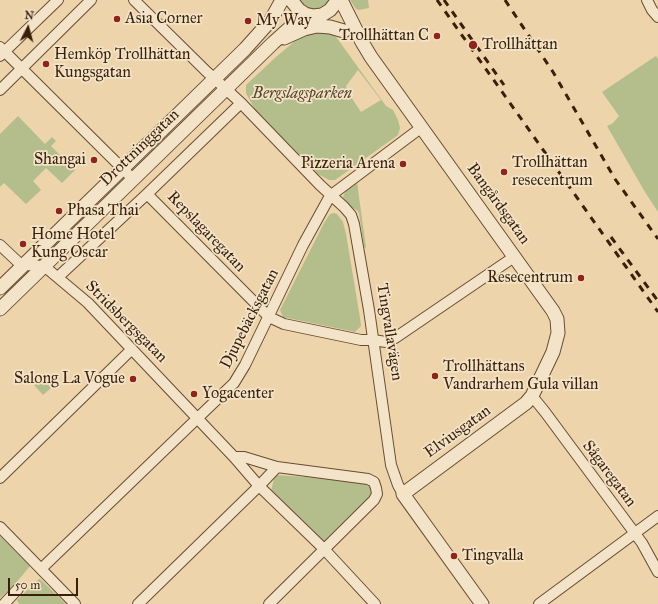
<!DOCTYPE html>
<meta charset="utf-8">
<style>
body{margin:0}
#map{position:relative;width:658px;height:604px;overflow:hidden;background:#edd4ab;font-family:"IM FELL Great Primer",serif}
canvas{display:block}
.north{position:absolute;left:8px;top:8px;width:40px;height:40px;-webkit-text-stroke:3px #f3e3c8;paint-order:stroke;rotate:6deg;font-size:11px;font-weight:700;line-height:16px;text-align:center;color:#3a1f09}
.north::after{content:'';display:block;margin:auto;width:14px;height:18px;background:#3a1f09;clip-path:polygon(50% 0,100% 100%,50% 72%,0 100%)}
.scale{position:absolute;left:8px;top:578px;width:70px;height:18px;box-sizing:border-box;border:2px solid #3a1f09;border-top:0;padding-left:5px;font-size:12px;line-height:14px;white-space:nowrap;color:#3a1f09;-webkit-text-stroke:3px #f3e3c8;paint-order:stroke}
</style>
<div id="map">
<canvas width="658" height="604"></canvas>
<div class="north">N</div>
<div class="scale">50 m</div>
</div>
<script>
const context = document.querySelector('canvas').getContext('2d');
context.lineJoin = 'round';
function fillPath(path, color) {
  context.fillStyle = color;
  context.fill(path, 'evenodd');
}
function toPath(rows) {
  const path = new Path2D();
  for (const r of rows) {
    path.moveTo(r[0], r[1]);
    for (let i = 2; i < r.length; i += 2) path.lineTo(r[i], r[i + 1]);
  }
  return path;
}
function strokePath(path, color, width, dash) {
  context.strokeStyle = color;
  context.lineWidth = width;
  context.lineCap = dash ? 'butt' : 'round';
  context.setLineDash(dash || []);
  context.stroke(path);
}
function label(font, color, halo, rows, align = 'center') {
  context.font = font + ' "IM FELL Great Primer",serif';
  context.lineWidth = 3.5;
  context.setLineDash([]);
  context.textBaseline = 'middle';
  context.strokeStyle = halo;
  context.fillStyle = color;
  for (const [text, x, y, turn = 0] of rows) {
    context.save();
    context.translate(x, y);
    context.rotate((+turn || 0) * Math.PI / 180);
    context.textAlign = isNaN(turn) ? turn : align;
    if (halo) context.strokeText(text, 0, 0);
    context.fillText(text, 0, 0);
    context.restore();
  }
}
const green = toPath([
 [298,0,331,0,327,5,321,9,315,10,308,9,302,6],
 [350,0,368,0,369,8,359,10,356,9],
 [316,30,334,34,386,106,393,110,398,120,400,128,398,135,335,180,329,180,318,174,255,110,246,93,246,85,276,57,301,36],
 [358,70,381,100,361,112,347,91,346,86],
 [656,56,658,59,658,212,645,192,607,126,613,123,619,116,602,92],
 [18,116,45,144,52,137,56,141,51,146,75,170,62,183,46,168,33,181,41,190,26,204,4,183,0,187,0,134],
 [357,182,366,248,364,247,359,213,357,210,348,206,343,197,345,192,348,188],
 [334,213,337,214,343,222,346,234,360,318,361,326,355,332,283,317,280,310,324,223,330,214],
 [42,378,51,388,43,395,34,385],
 [275,475,368,481,372,494,324,543,271,491],
 [0,535,30,566,16,583,0,598],
 [39,579,40,579,66,604,19,604,17,600]
]);
const minor = toPath([
 [134,0,207,72,215,79,241,103,320,185,344,207,351,215,354,224,369,310,391,465,398,485,403,494],
 [647,0,652,10,658,17],
 [0,47,133,179],
 [0,56,58,0],
 [0,90,91,0],
 [147,194,269,317,284,324,361,340,373,340,386,342,395,338,514,257],
 [0,245,18,262,24,265,44,266,88,303,234,457,244,457,277,467,368,479,374,482,376,488,377,494,374,500,269,604],
 [58,277,147,194,241,103],
 [532,396,545,412,642,543,658,572],
 [277,467,259,486,324,549,375,604],
 [0,478,132,349],
 [0,527,75,604],
 [41,569,234,383,245,365,303,245,330,196,422,127],
 [4,604,18,589],
 [138,604,259,486,234,457],
 [539,604,658,516]
]);
const tertiary = toPath([
 [291,0,299,10,305,14,313,16,322,15,330,10,338,0],
 [341,0,362,42,371,57,553,311,557,319,558,333,553,352,532,396,526,403,403,494,482,604],
 [284,38,304,29,317,26,330,27,344,31],
 [0,288,245,49,271,20,282,0],
 [0,309,273,43,305,14]
]);
const rail = toPath([
 [437,0,658,312],
 [444,0,504,85],
 [505,0,553,72,615,179,658,239],
 [611,237,658,301]
]);
const markers = [
 [117,19,4,"#8f2418"],
 [248,21,4,"#8f2418"],
 [437,36,4,"#8f2418"],
 [473,45,5,"#8f2418"],
 [46,64,4,"#8f2418"],
 [94,160,4,"#8f2418"],
 [403,164,4,"#8f2418"],
 [504,172,4,"#8f2418"],
 [59,211,4,"#8f2418"],
 [23,244,4,"#8f2418"],
 [581,278,4,"#8f2418"],
 [435,376,4,"#8f2418"],
 [133,379,4,"#8f2418"],
 [194,394,4,"#8f2418"],
 [454,556,4,"#8f2418"]
];
const poiNames = [
 ["Asia Corner",125,19],
 ["My Way",256,21],
 ["Trollhättan C",429,36,"right"],
 ["Trollhättan",482,45],
 ["Hemköp Trollhättan",54,55],
 ["Kungsgatan",54,73],
 ["Shangai",86,160,"right"],
 ["Trollhättan",512,163],
 ["resecentrum",512,181],
 ["Pizzeria Arena",395,164,"right"],
 ["Phasa Thai",67,211],
 ["Home Hotel",31,235],
 ["Kung Oscar",31,253],
 ["Resecentrum",573,278,"right"],
 ["Trollhättans",443,367],
 ["Vandrarhem Gula villan",443,385],
 ["Salong La Vogue",125,379,"right"],
 ["Yogacenter",202,394],
 ["Tingvalla",462,556]
];
const parkNames = [
 ["Bergslagsparken",302,94]
];
const streetNames = [
 ["Drottninggatan",140,148,-44],
 ["Bangårdsgatan",498,204,54],
 ["Repslagaregatan",206,232,46],
 ["Djupebäcksgatan",250,319,-63],
 ["Stridsbergsgatan",126,322,45],
 ["Tingvallavägen",389,332,81],
 ["Elviusgatan",458,432,-36],
 ["Sågaregatan",609,474,53]
];
fillPath(green, '#b4bd8c');
strokePath(minor, '#674c32', 12);
strokePath(tertiary, '#674c32', 15);
strokePath(minor, '#f3e3c8', 10);
strokePath(tertiary, '#f3e3c8', 13);
strokePath(rail, '#3a1f09', 3, [7, 7]);
for (const [x, y, r, color] of markers) {
  const dot = new Path2D();
  dot.arc(x, y, r, 0, 2 * Math.PI);
  context.fillStyle = color;
  context.fill(dot);
  strokePath(dot, '#f3e3c8', 1.5);
}
label('16px', '#3a1f09', '#f3e3c8', poiNames, 'left');
label('italic 16px', '#58462a', '#f3e3c8', parkNames);
label('16px', '#3a1f09', '#f3e3c8', streetNames);
</script>
